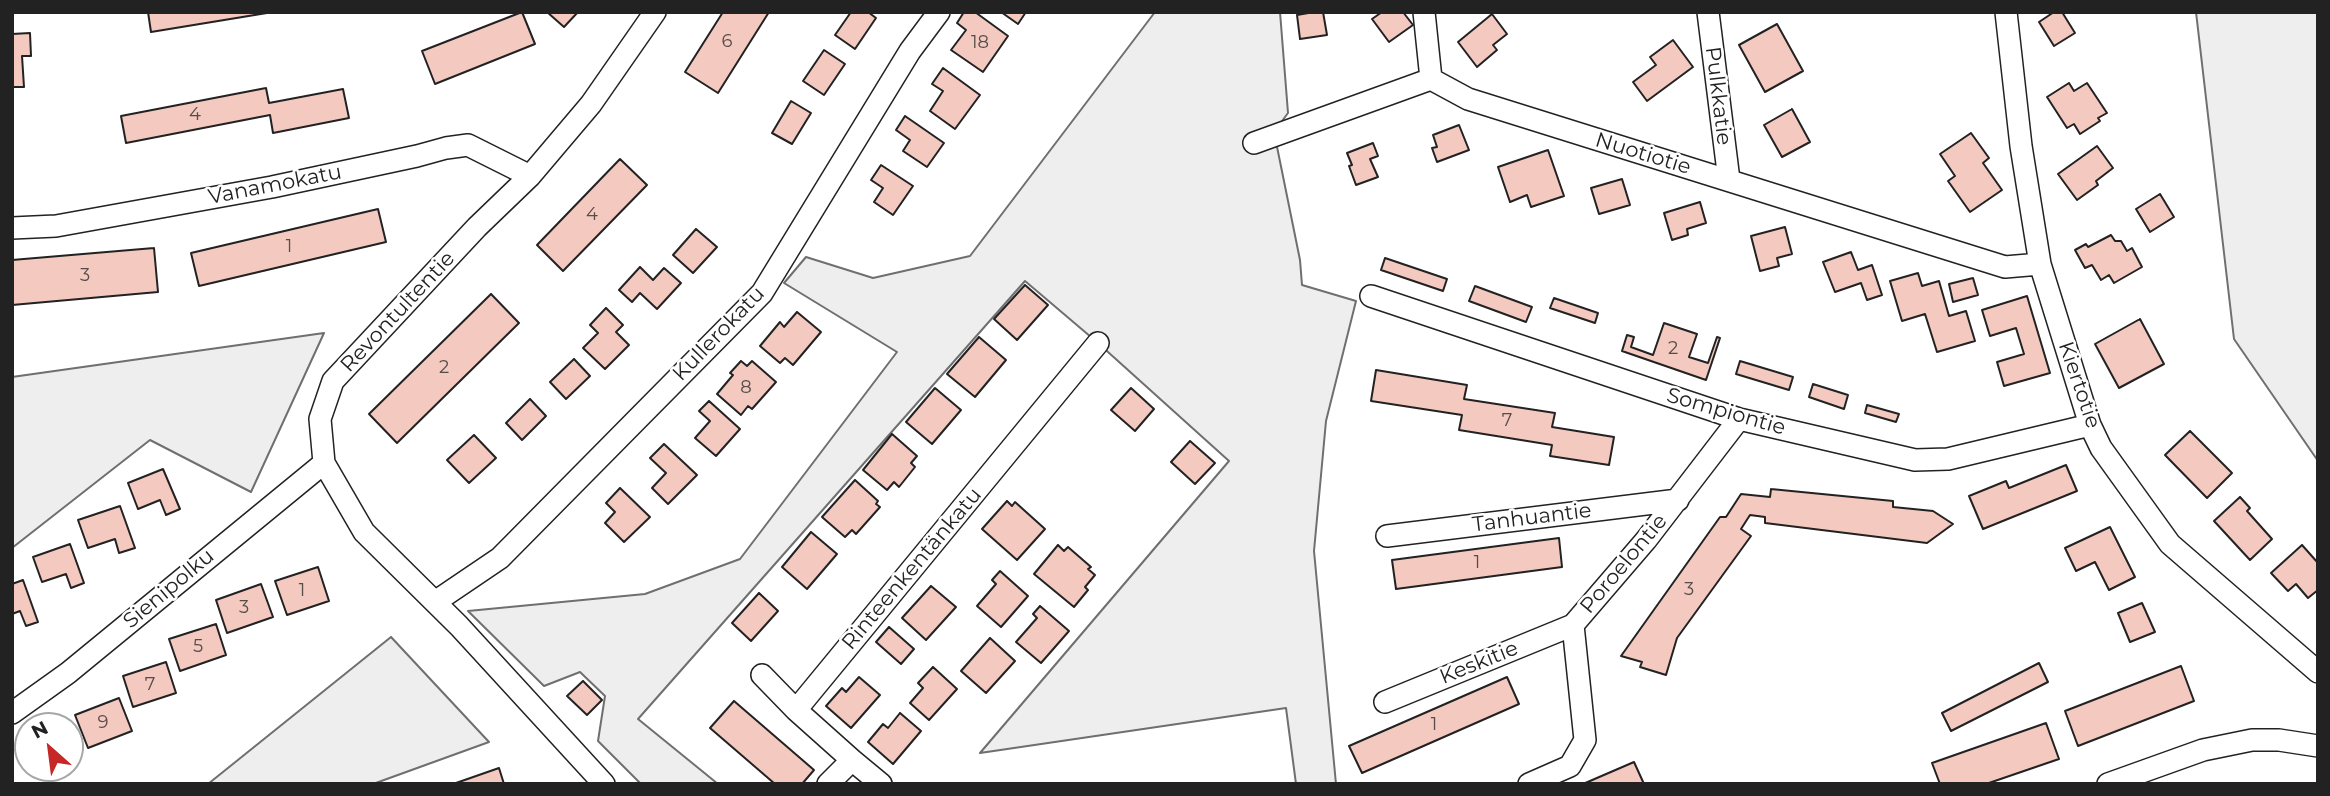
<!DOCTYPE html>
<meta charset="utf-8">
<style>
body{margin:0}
#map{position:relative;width:2330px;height:796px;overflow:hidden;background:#fff;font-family:Montserrat,sans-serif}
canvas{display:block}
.frame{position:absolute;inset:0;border:14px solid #222;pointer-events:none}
.north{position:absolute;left:14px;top:712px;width:70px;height:70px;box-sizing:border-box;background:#fff;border:2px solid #a7a7a7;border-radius:50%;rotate:332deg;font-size:19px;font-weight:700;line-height:28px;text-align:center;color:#222}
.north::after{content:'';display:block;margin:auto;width:24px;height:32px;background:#c62828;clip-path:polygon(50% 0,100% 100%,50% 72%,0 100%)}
</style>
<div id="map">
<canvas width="2330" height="796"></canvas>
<div class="frame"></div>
<div class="north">N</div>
</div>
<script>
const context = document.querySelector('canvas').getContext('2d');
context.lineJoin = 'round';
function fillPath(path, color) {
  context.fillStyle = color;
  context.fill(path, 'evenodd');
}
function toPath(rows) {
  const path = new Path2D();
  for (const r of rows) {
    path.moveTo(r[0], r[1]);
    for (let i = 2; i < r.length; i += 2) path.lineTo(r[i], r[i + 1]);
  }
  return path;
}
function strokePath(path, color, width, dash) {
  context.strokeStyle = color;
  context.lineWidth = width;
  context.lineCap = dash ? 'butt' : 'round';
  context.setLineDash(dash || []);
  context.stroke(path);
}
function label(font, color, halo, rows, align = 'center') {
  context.font = font + ' Montserrat,sans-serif';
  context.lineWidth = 5;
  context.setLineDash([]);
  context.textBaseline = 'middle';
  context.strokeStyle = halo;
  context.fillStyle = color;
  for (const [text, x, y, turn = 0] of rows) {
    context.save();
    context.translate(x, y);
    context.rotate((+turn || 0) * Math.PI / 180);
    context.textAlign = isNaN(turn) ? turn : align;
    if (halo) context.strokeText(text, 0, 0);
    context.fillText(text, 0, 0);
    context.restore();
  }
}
const green = toPath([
 [1155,12,1280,12,1288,113,1274,132,1300,260,1302,285,1356,301,1326,421,1314,551,1336,784,1296,784,1286,708,980,753,1229,461,1098,343,1025,281,638,719,718,784,641,784,598,741,605,696,580,672,544,686,468,611,645,594,740,559,897,352,784,283,806,257,873,278,970,256,1155,12],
 [2196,12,2318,12,2318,461,2234,339,2196,12],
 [324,333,251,492,150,440,12,548,12,377,324,333],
 [391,637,489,742,373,784,208,784,391,637]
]);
const building = toPath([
 [148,12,273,12,151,32,148,12],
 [522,12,535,44,435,84,422,51,522,12],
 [547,12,578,12,564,27,547,12],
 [723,12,769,12,718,93,685,72,723,12],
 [851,12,868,12,876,18,855,49,835,35,851,12],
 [964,12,975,12,1008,36,983,72,951,50,966,30,957,23,964,12],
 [1001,12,1026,12,1018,24,1001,12],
 [1314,12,1323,12,1327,35,1300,39,1297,15,1314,12],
 [1382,12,1403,12,1413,25,1389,42,1372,19,1382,12],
 [2054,12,2062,12,2075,33,2054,46,2039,22,2054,12],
 [1492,14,1507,34,1493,45,1497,50,1477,67,1458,42,1492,14],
 [1777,24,1803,71,1765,92,1739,45,1777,24],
 [30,33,31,56,22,56,24,87,12,87,12,34,30,33],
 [1673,40,1693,67,1647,101,1633,82,1656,65,1650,57,1673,40],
 [824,50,845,64,824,95,803,81,824,50],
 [943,68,980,95,955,129,930,111,943,91,932,84,943,68],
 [2069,83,2074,91,2087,83,2107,113,2098,118,2100,121,2080,134,2074,124,2067,128,2047,97,2069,83],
 [266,88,269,103,343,89,349,118,273,133,270,115,126,143,121,116,266,88],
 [791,101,811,113,792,144,772,133,791,101],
 [1792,109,1810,142,1782,157,1764,125,1792,109],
 [905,116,944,143,927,167,903,151,910,140,896,130,905,116],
 [1459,125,1469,150,1437,162,1432,148,1437,147,1433,135,1459,125],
 [1971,133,1989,158,1983,163,2002,190,1970,212,1948,181,1955,176,1940,154,1971,133],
 [1373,143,1378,156,1370,159,1378,177,1356,185,1349,166,1352,165,1347,153,1373,143],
 [2097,146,2113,168,2096,181,2098,185,2077,200,2058,174,2097,146],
 [1548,150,1564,196,1531,207,1527,195,1510,202,1498,167,1548,150],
 [620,159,647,185,563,271,537,245,620,159],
 [881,165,913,186,893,215,874,202,883,188,871,180,881,165],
 [1622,179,1630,205,1599,214,1591,188,1622,179],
 [2160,194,2174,217,2150,232,2136,209,2160,194],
 [1700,202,1706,223,1687,229,1688,235,1672,240,1664,213,1700,202],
 [378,209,386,242,199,286,191,253,378,209],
 [1785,227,1792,254,1777,258,1779,266,1760,271,1751,236,1785,227],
 [696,229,717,247,693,273,673,255,696,229],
 [2111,235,2115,241,2121,241,2127,251,2132,248,2142,267,2114,283,2109,275,2101,280,2092,265,2085,268,2075,250,2086,244,2088,247,2111,235],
 [154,248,158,292,12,305,12,260,154,248],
 [1851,252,1858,270,1872,265,1882,295,1867,300,1861,283,1835,292,1823,262,1851,252],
 [1385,258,1447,279,1443,291,1381,270,1385,258],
 [640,267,653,280,664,268,681,283,657,309,640,293,632,302,619,290,640,267],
 [1918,273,1922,286,1939,281,1949,316,1966,311,1975,341,1937,352,1925,314,1902,321,1890,281,1918,273],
 [1973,278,1978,295,1953,302,1949,284,1973,278],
 [1025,285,1048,305,1017,340,994,319,1025,285],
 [1475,286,1532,307,1526,322,1469,301,1475,286],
 [491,294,519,323,397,443,369,414,491,294],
 [2027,296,2050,373,2004,386,1997,362,2024,354,2016,328,1990,336,1982,310,2027,296],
 [1554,298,1598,313,1595,323,1550,308,1554,298],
 [606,308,623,325,616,332,629,345,605,369,583,348,598,333,590,325,606,308],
 [797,312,821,332,793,365,785,358,780,363,760,346,780,322,784,327,797,312],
 [2140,319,2164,364,2119,388,2095,344,2140,319],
 [1664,323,1697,334,1689,357,1708,363,1717,337,1720,338,1706,380,1622,351,1627,335,1634,337,1631,347,1653,355,1664,323],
 [979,337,1006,360,975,397,947,374,979,337],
 [574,359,590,376,566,399,550,382,574,359],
 [741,361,747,366,752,361,776,382,752,409,748,406,741,415,717,394,733,375,730,373,741,361],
 [1740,361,1793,377,1789,390,1736,374,1740,361],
 [1376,370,1467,385,1464,399,1555,413,1552,427,1614,437,1609,465,1550,456,1552,445,1459,430,1462,415,1371,401,1376,370],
 [1813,384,1848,395,1844,409,1809,397,1813,384],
 [935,388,961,410,932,444,906,422,935,388],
 [1131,388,1154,409,1135,431,1111,410,1131,388],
 [530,399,546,416,522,440,506,423,530,399],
 [709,401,740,429,716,456,695,438,710,421,699,411,709,401],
 [1867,405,1899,414,1896,422,1865,413,1867,405],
 [2190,431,2232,473,2207,498,2165,455,2190,431],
 [892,434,917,456,911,463,915,467,899,487,894,482,887,490,863,470,892,434],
 [474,435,496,458,469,483,447,460,474,435],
 [1190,441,1215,463,1195,484,1171,462,1190,441],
 [664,444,697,475,668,504,652,488,666,473,650,458,664,444],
 [2066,465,2077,491,1983,529,1969,496,2006,481,2009,488,2066,465],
 [163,469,180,509,166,515,160,500,138,509,128,483,163,469],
 [855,480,878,501,876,504,880,507,856,534,852,530,845,537,822,517,855,480],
 [620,488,650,517,624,542,605,523,615,512,606,503,620,488],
 [1771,489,1893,501,1893,507,1933,511,1953,524,1927,543,1765,523,1765,517,1750,515,1741,529,1751,536,1677,638,1666,675,1640,667,1642,662,1621,656,1720,517,1726,517,1741,494,1770,497,1771,489],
 [2240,497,2250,508,2247,511,2272,539,2250,560,2214,521,2240,497],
 [1007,501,1012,506,1015,502,1045,529,1017,560,982,529,1007,501],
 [120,506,135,548,119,553,115,539,88,548,78,520,120,506],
 [2110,527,2135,577,2109,590,2095,562,2076,571,2065,548,2110,527],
 [811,532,837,554,807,589,782,567,811,532],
 [1559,538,1562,567,1396,589,1392,560,1559,538],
 [70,544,84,583,71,588,66,574,42,582,33,557,70,544],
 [1058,545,1064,551,1068,547,1091,567,1088,569,1095,575,1085,587,1088,590,1074,607,1034,574,1058,545],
 [2302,545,2318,563,2318,590,2308,598,2296,584,2288,591,2271,573,2302,545],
 [318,567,329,601,287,615,275,581,318,567],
 [1000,571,1028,596,1001,627,977,606,996,584,992,580,1000,571],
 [23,580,38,622,26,626,20,611,12,614,12,584,23,580],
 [261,584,273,617,227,633,216,600,261,584],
 [931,586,956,607,926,640,902,618,931,586],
 [759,593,778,611,751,641,732,623,759,593],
 [2142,603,2155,632,2130,642,2118,613,2142,603],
 [1040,606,1069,631,1041,663,1016,642,1037,618,1033,614,1040,606],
 [216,624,226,655,180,671,169,639,216,624],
 [889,627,914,649,901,664,876,642,889,627],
 [990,638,1015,661,986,693,961,671,990,638],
 [166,662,176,693,133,707,123,676,166,662],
 [2039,663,2048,682,1951,731,1942,713,2039,663],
 [2181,666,2194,701,2078,746,2065,711,2181,666],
 [933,667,957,689,929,720,910,703,923,688,918,683,933,667],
 [859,677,880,695,851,728,826,706,842,688,846,692,859,677],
 [1507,677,1519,704,1362,773,1349,746,1507,677],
 [583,681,602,700,587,715,567,696,583,681],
 [119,698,132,731,88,748,75,715,119,698],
 [734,701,814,770,802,784,775,784,710,728,734,701],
 [900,713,921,731,893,764,868,742,883,724,888,728,900,713],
 [2046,723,2059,759,1986,784,1940,784,1932,763,2046,723],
 [1634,762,1644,784,1583,784,1634,762],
 [499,768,504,784,457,784,456,783,499,768]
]);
const minor = toPath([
 [1424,12,1431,79],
 [1708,12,1729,180],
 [2006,12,2021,146,2040,264,2090,425,2101,448,2170,544,2318,672],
 [1254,143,1431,79,1468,99,2005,267,2040,264],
 [12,228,56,226,272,187,417,156,446,148,468,145,530,176],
 [1371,296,1739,419,1915,460,1948,459,2090,425],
 [1387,536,1678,500],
 [435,602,500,558,762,293,910,51,939,12],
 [762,675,796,710],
 [1385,702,1573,625],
 [12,713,68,673,324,463],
 [852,760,881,784],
 [604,784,459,626,364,532,324,463,320,419,333,381,477,227,530,176,591,104,655,12],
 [828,784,852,760,796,710,1098,343],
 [1529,784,1570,766,1585,740,1573,625,1646,540,1739,419],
 [2108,784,2203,750,2252,740,2279,740,2318,746]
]);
const numberNames = [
 ["6",727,42],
 ["18",980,43],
 ["4",195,115],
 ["4",592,215],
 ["1",289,247],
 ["3",85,276],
 ["2",1673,349],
 ["2",444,368],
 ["8",746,388],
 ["7",1507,421],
 ["1",1477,563],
 ["3",1689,590],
 ["1",302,591],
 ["3",244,608],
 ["5",198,647],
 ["7",150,685],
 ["9",103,723],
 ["1",1434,725]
];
const streetNames = [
 ["Pulkkatie",1718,96,83],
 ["Nuotiotie",1643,154,17],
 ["Vanamokatu",275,185,-11],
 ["Revontultentie",398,312,-47],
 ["Kullerokatu",719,334,-46],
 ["Kiertotie",2079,385,71],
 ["Sompiontie",1726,412,16],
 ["Tanhuantie",1532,518,-7],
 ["Poroelontie",1624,564,-50],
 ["Rinteenkentänkatu",912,569,-50],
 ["Sienipolku",169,589,-40],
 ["Keskitie",1479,663,-22]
];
fillPath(green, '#eee');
strokePath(green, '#6f6f6f', 2);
fillPath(building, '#f3c9c0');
strokePath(building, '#222', 2);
strokePath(minor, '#222', 24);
strokePath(minor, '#fff', 21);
label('18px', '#564c4a', null, numberNames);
label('21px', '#222', '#fff', streetNames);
</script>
